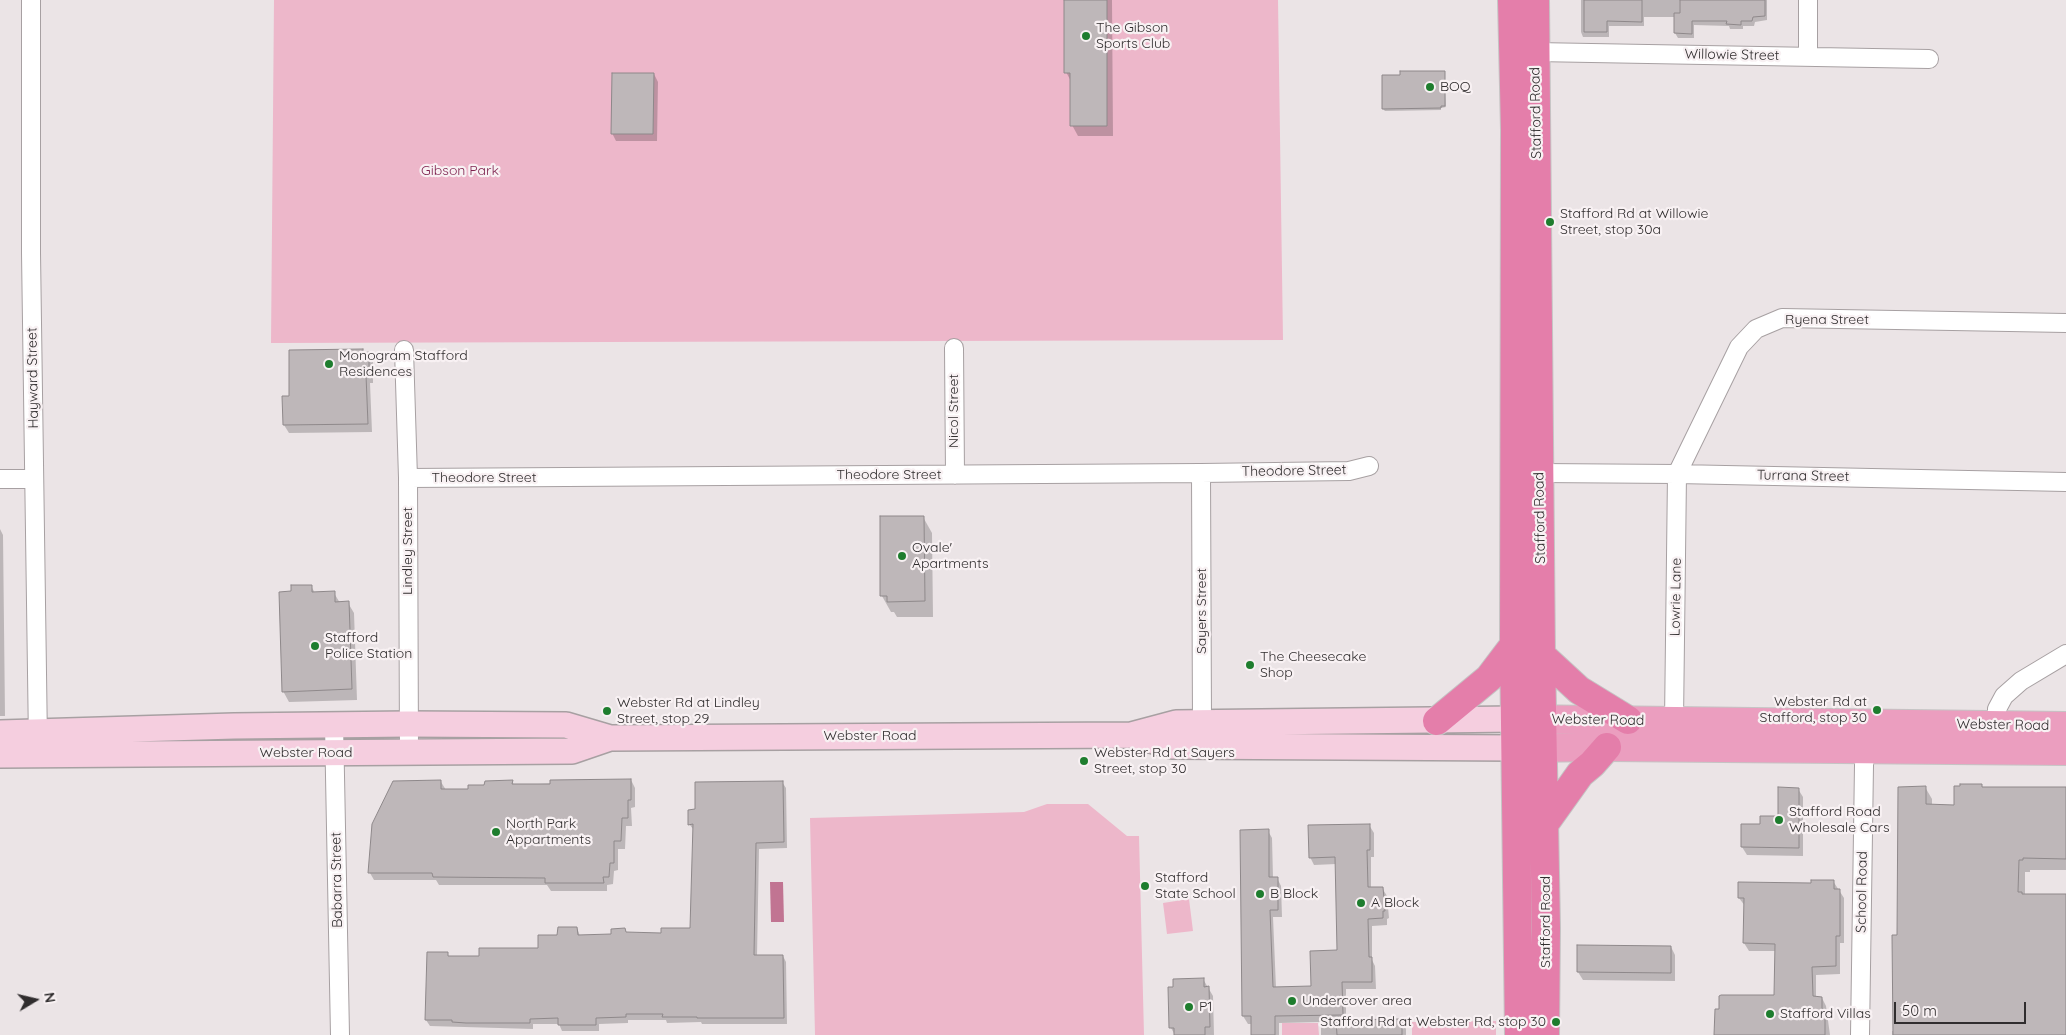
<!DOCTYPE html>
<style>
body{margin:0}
#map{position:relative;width:2066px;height:1035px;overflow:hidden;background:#ebe4e6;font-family:Quicksand,sans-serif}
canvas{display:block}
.north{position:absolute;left:10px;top:975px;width:50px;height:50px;-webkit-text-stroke:4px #f8f1f3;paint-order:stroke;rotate:81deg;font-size:14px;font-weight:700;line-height:20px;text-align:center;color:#302d2e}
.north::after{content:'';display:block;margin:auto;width:18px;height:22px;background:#302d2e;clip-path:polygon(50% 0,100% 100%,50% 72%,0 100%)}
.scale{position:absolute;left:1894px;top:1002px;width:132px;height:22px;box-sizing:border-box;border:2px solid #302d2e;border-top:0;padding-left:6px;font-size:15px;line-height:18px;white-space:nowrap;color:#302d2e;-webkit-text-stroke:4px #f8f1f3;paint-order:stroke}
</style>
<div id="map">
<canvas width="2066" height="1035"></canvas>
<div class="north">N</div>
<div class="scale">50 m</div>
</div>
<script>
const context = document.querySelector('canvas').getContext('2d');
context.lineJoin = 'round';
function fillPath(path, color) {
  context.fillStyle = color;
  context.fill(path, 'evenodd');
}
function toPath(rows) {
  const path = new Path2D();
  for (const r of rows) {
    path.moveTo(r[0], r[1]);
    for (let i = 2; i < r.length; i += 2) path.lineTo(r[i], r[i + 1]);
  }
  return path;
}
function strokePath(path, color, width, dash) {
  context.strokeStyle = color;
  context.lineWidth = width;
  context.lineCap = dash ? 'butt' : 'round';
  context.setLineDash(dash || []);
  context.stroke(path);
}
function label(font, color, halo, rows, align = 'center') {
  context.font = font + ' Quicksand,sans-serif';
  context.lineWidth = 4.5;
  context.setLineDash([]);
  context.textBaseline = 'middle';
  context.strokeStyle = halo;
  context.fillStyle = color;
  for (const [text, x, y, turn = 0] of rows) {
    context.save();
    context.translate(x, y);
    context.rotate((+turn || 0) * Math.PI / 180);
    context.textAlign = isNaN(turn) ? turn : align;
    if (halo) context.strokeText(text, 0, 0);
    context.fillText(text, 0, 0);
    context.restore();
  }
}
const green = toPath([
 [274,0,1278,0,1283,340,271,343],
 [1047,804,1088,804,1127,836,1139,836,1144,1035,815,1035,810,818,1024,812],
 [1189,899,1193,931,1167,934,1163,903],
 [1496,1021,1496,1035,1412,1035,1412,1022],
 [1282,1023,1318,1023,1319,1035,1282,1035]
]);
const water = toPath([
 [770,882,783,882,784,922,771,922]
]);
const shadow = toPath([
 [1065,0,1112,0,1113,136,1078,136,1072,125,1072,83,1066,72],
 [1581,0,1767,0,1767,20,1755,22,1754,26,1743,26,1743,29,1730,29,1729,26,1694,25,1694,38,1678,38,1675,33,1675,17,1644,17,1644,26,1609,26,1609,37,1583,37,1581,32],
 [1444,72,1446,107,1441,108,1441,110,1385,111,1383,109],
 [654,74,658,82,657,141,616,141,612,133],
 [362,350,364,354,368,354,373,362,373,383,370,383,372,432,289,433,284,425,290,397],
 [923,517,932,533,933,617,897,617,894,612,891,612,882,596],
 [0,529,3,535,5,716,0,716],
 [311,586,315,593,334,593,340,603,348,603,354,613,357,700,289,702,283,691,293,593],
 [631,780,635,788,635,807,631,808,632,826,626,826,625,849,618,849,618,870,614,871,613,884,607,885,607,891,551,891,547,885,439,885,436,880,374,880,370,873,441,782,446,790,469,790,512,781,514,785],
 [782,782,786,788,787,848,759,849,757,956,783,956,786,962,787,1024,702,1024,701,1022,667,1023,666,1020,628,1020,628,1023,599,1024,599,1031,562,1031,559,1024,533,1024,533,1029,430,1026,426,1020,447,954,449,957,480,958,539,950,558,936,577,928,580,936,612,935,624,929,627,934,663,934,692,929,694,830,689,824],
 [1981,785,1983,788,2066,788,2066,870,2030,870,2030,872,2025,872,2025,895,2066,895,2066,1035,1892,1035,1892,1031,1894,1031,1898,936,1925,787,1932,799,1932,806,1956,806],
 [1798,789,1803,797,1803,856,1747,855,1742,847,1761,825,1779,817],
 [1369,825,1374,833,1374,857,1371,857,1371,889,1382,888,1387,896,1389,918,1387,919,1387,925,1372,926,1372,960,1375,966,1376,989,1346,989,1346,1021,1402,1020,1406,1028,1406,1035,1321,1035,1321,1022,1279,1023,1279,1035,1253,1035,1252,1024,1248,1024,1243,1016,1241,831,1268,831,1272,838,1273,878,1277,878,1281,886,1282,917,1273,917,1276,988,1312,988,1338,952,1336,864,1314,865,1310,857],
 [1833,881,1844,898,1844,943,1840,943,1840,974,1816,975,1816,997,1822,998,1826,1006,1830,1035,1715,1035,1775,996,1776,951,1749,951,1744,943,1745,906,1739,898],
 [1671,947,1675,955,1675,981,1583,980,1578,972],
 [1203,979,1213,996,1214,1035,1175,1035,1171,1028,1170,989]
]);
const building = toPath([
 [1064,0,1107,0,1107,126,1070,126,1070,73,1064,73,1064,0],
 [1584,0,1642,0,1642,22,1607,21,1607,32,1584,32,1584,0],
 [1680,0,1765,0,1765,16,1753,17,1752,21,1741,21,1741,25,1726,24,1727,21,1692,21,1692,34,1674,33,1674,13,1680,13,1680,0],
 [1400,71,1445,71,1445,106,1441,106,1441,108,1382,109,1382,75,1400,75,1400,71],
 [612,73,654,73,653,134,611,134,612,73],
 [363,349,363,353,369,352,369,375,366,375,368,424,283,425,282,396,289,396,289,350,363,349],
 [880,516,924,516,925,601,887,602,887,596,880,596,880,516],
 [291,585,312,585,312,592,335,591,335,602,349,601,352,689,282,692,279,592,291,591,291,585],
 [631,779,631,800,628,800,628,818,622,818,621,841,614,841,614,863,610,863,609,877,603,877,604,883,545,883,545,878,433,877,432,873,368,873,372,824,393,781,441,780,441,789,468,789,468,785,484,785,485,781,513,780,512,784,550,784,550,780,631,779],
 [783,781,784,842,756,843,754,955,783,955,784,1018,697,1018,697,1017,662,1017,663,1014,626,1014,626,1017,596,1018,596,1025,558,1025,558,1018,530,1019,530,1023,466,1023,452,1022,452,1020,425,1020,427,952,448,952,448,956,479,956,479,948,538,948,538,935,557,935,558,927,577,927,578,935,611,934,611,929,625,928,626,932,661,933,661,928,690,928,693,824,688,825,688,810,695,809,695,782,783,781],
 [1960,784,1982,784,1982,787,2066,787,2066,859,2023,858,2023,860,2019,860,2018,892,2022,892,2022,894,2066,894,2066,1035,1893,1035,1892,935,1897,935,1898,787,1926,786,1926,804,1954,805,1954,786,1960,786,1960,784],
 [1778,787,1799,788,1799,848,1741,847,1741,824,1760,824,1760,816,1778,816,1778,787],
 [1370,824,1370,850,1367,850,1368,887,1383,887,1385,911,1383,911,1383,918,1368,919,1369,957,1372,957,1372,982,1342,982,1343,1015,1275,1016,1275,1035,1251,1035,1251,1016,1242,1016,1240,830,1269,829,1269,877,1278,877,1278,910,1270,910,1273,987,1311,986,1310,951,1337,950,1335,857,1309,858,1308,825,1370,824],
 [1811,880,1834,880,1834,889,1840,889,1840,936,1836,936,1836,966,1812,967,1813,996,1822,997,1822,1010,1825,1010,1825,1035,1714,1035,1715,1009,1719,1009,1719,996,1721,995,1774,995,1775,944,1743,943,1744,898,1738,898,1738,882,1811,883,1811,880],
 [1577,945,1671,946,1671,973,1577,972,1577,945],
 [1204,978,1204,987,1209,986,1210,1027,1205,1027,1205,1035,1174,1035,1174,1028,1169,1028,1168,987,1173,987,1173,979,1204,978],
 [1402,1019,1402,1035,1337,1035,1336,1020,1402,1019]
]);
const minor = toPath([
 [31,0,31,253,38,742],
 [1535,52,1929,59],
 [1808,57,1808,0],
 [954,348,955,475],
 [404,350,408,478,409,753],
 [1201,473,1202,722,1206,732],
 [1539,473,1677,474,2066,482],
 [408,478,1201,473,1349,471,1369,466],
 [0,479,34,479],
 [1674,721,1677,474,1739,347,1756,329,1782,318,2066,323],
 [334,724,340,1035],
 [1997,736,1997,709,2004,696,2021,681,2066,654],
 [1860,1035,1864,765,1866,750]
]);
const secondary = toPath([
 [0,733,234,726,408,724,566,725,610,738,1131,735,1176,723,1515,719],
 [1132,735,1172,746,1515,748],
 [0,755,572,751,610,738]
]);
const primary = toPath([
 [1519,719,2066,726],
 [1519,748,1607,747,2066,751]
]);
const trunk = toPath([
 [1512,0,1515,130,1514,645,1519,1035],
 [1535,0,1541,655,1546,928,1545,1035],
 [1541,655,1579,690,1628,720],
 [1437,721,1489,678,1514,645],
 [1545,823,1580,774,1592,764,1607,747]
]);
const markers = [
 [1086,36,5,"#1e7d2e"],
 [1430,87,5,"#1e7d2e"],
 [1550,222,5,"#1e7d2e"],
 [329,364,5,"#1e7d2e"],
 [902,556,5,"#1e7d2e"],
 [315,646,5,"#1e7d2e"],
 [1250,665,5,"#1e7d2e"],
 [1877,710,5,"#1e7d2e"],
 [607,711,5,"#1e7d2e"],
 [1084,761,5,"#1e7d2e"],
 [1779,820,5,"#1e7d2e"],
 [496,832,5,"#1e7d2e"],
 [1145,886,5,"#1e7d2e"],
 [1260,894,5,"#1e7d2e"],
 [1361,903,5,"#1e7d2e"],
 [1292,1001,5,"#1e7d2e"],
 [1189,1007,5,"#1e7d2e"],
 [1770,1014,5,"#1e7d2e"],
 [1556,1022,5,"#1e7d2e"]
];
const poiNames = [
 ["The Gibson",1096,28],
 ["Sports Club",1096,44],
 ["BOQ",1440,87],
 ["Stafford Rd at Willowie",1560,214],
 ["Street, stop 30a",1560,230],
 ["Monogram Stafford",339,356],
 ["Residences",339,372],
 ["Ovale'",912,548],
 ["Apartments",912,564],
 ["Stafford",325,638],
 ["Police Station",325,654],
 ["The Cheesecake",1260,657],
 ["Shop",1260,673],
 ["Webster Rd at",1867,702,"right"],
 ["Stafford, stop 30",1867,718,"right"],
 ["Webster Rd at Lindley",617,703],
 ["Street, stop 29",617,719],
 ["Webster Rd at Sayers",1094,753],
 ["Street, stop 30",1094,769],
 ["Stafford Road",1789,812],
 ["Wholesale Cars",1789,828],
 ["North Park",506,824],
 ["Appartments",506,840],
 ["Stafford",1155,878],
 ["State School",1155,894],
 ["B Block",1270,894],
 ["A Block",1371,903],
 ["Undercover area",1302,1001],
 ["P1",1199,1007],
 ["Stafford Villas",1780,1014],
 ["Stafford Rd at Webster Rd, stop 30",1546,1022,"right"]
];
const streetNames = [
 ["Willowie Street",1732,55,1],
 ["Stafford Road",1536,113,-91],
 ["Ryena Street",1827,320],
 ["Hayward Street",33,378,-91],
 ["Nicol Street",954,411,-90],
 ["Theodore Street",1294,471,-1],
 ["Theodore Street",889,475],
 ["Turrana Street",1803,476,1],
 ["Theodore Street",484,478],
 ["Stafford Road",1540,518,-91],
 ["Lindley Street",408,551,-90],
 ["Lowrie Lane",1676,597,-89],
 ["Sayers Street",1202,611,-90],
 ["Webster Road",1598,720,1],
 ["Webster Road",2003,725,1],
 ["Webster Road",870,736],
 ["Webster Road",306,753],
 ["Babarra Street",337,880,-91],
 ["School Road",1862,892,-89],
 ["Stafford Road",1546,922,-90]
];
const parkNames = [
 ["Gibson Park",460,171]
];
fillPath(green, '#edb7ca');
fillPath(water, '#c17492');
fillPath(shadow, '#0003');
fillPath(building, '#beb7b9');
strokePath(building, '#8e888a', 1);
strokePath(minor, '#a7a0a2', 20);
strokePath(secondary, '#a7a0a2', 28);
strokePath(primary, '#c5c4c4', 30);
strokePath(trunk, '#c5c4c4', 30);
strokePath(minor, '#fff', 18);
strokePath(secondary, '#f5cedf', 25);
strokePath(primary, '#eb9ebf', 28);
strokePath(trunk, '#e47eaa', 28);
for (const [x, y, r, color] of markers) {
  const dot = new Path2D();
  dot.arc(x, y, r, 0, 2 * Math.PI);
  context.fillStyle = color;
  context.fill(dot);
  strokePath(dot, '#f8f1f3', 2);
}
label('14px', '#302d2e', '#f8f1f3', poiNames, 'left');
label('14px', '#302d2e', '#f8f1f3', streetNames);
label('14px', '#7c1f4c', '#f8f1f3', parkNames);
</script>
